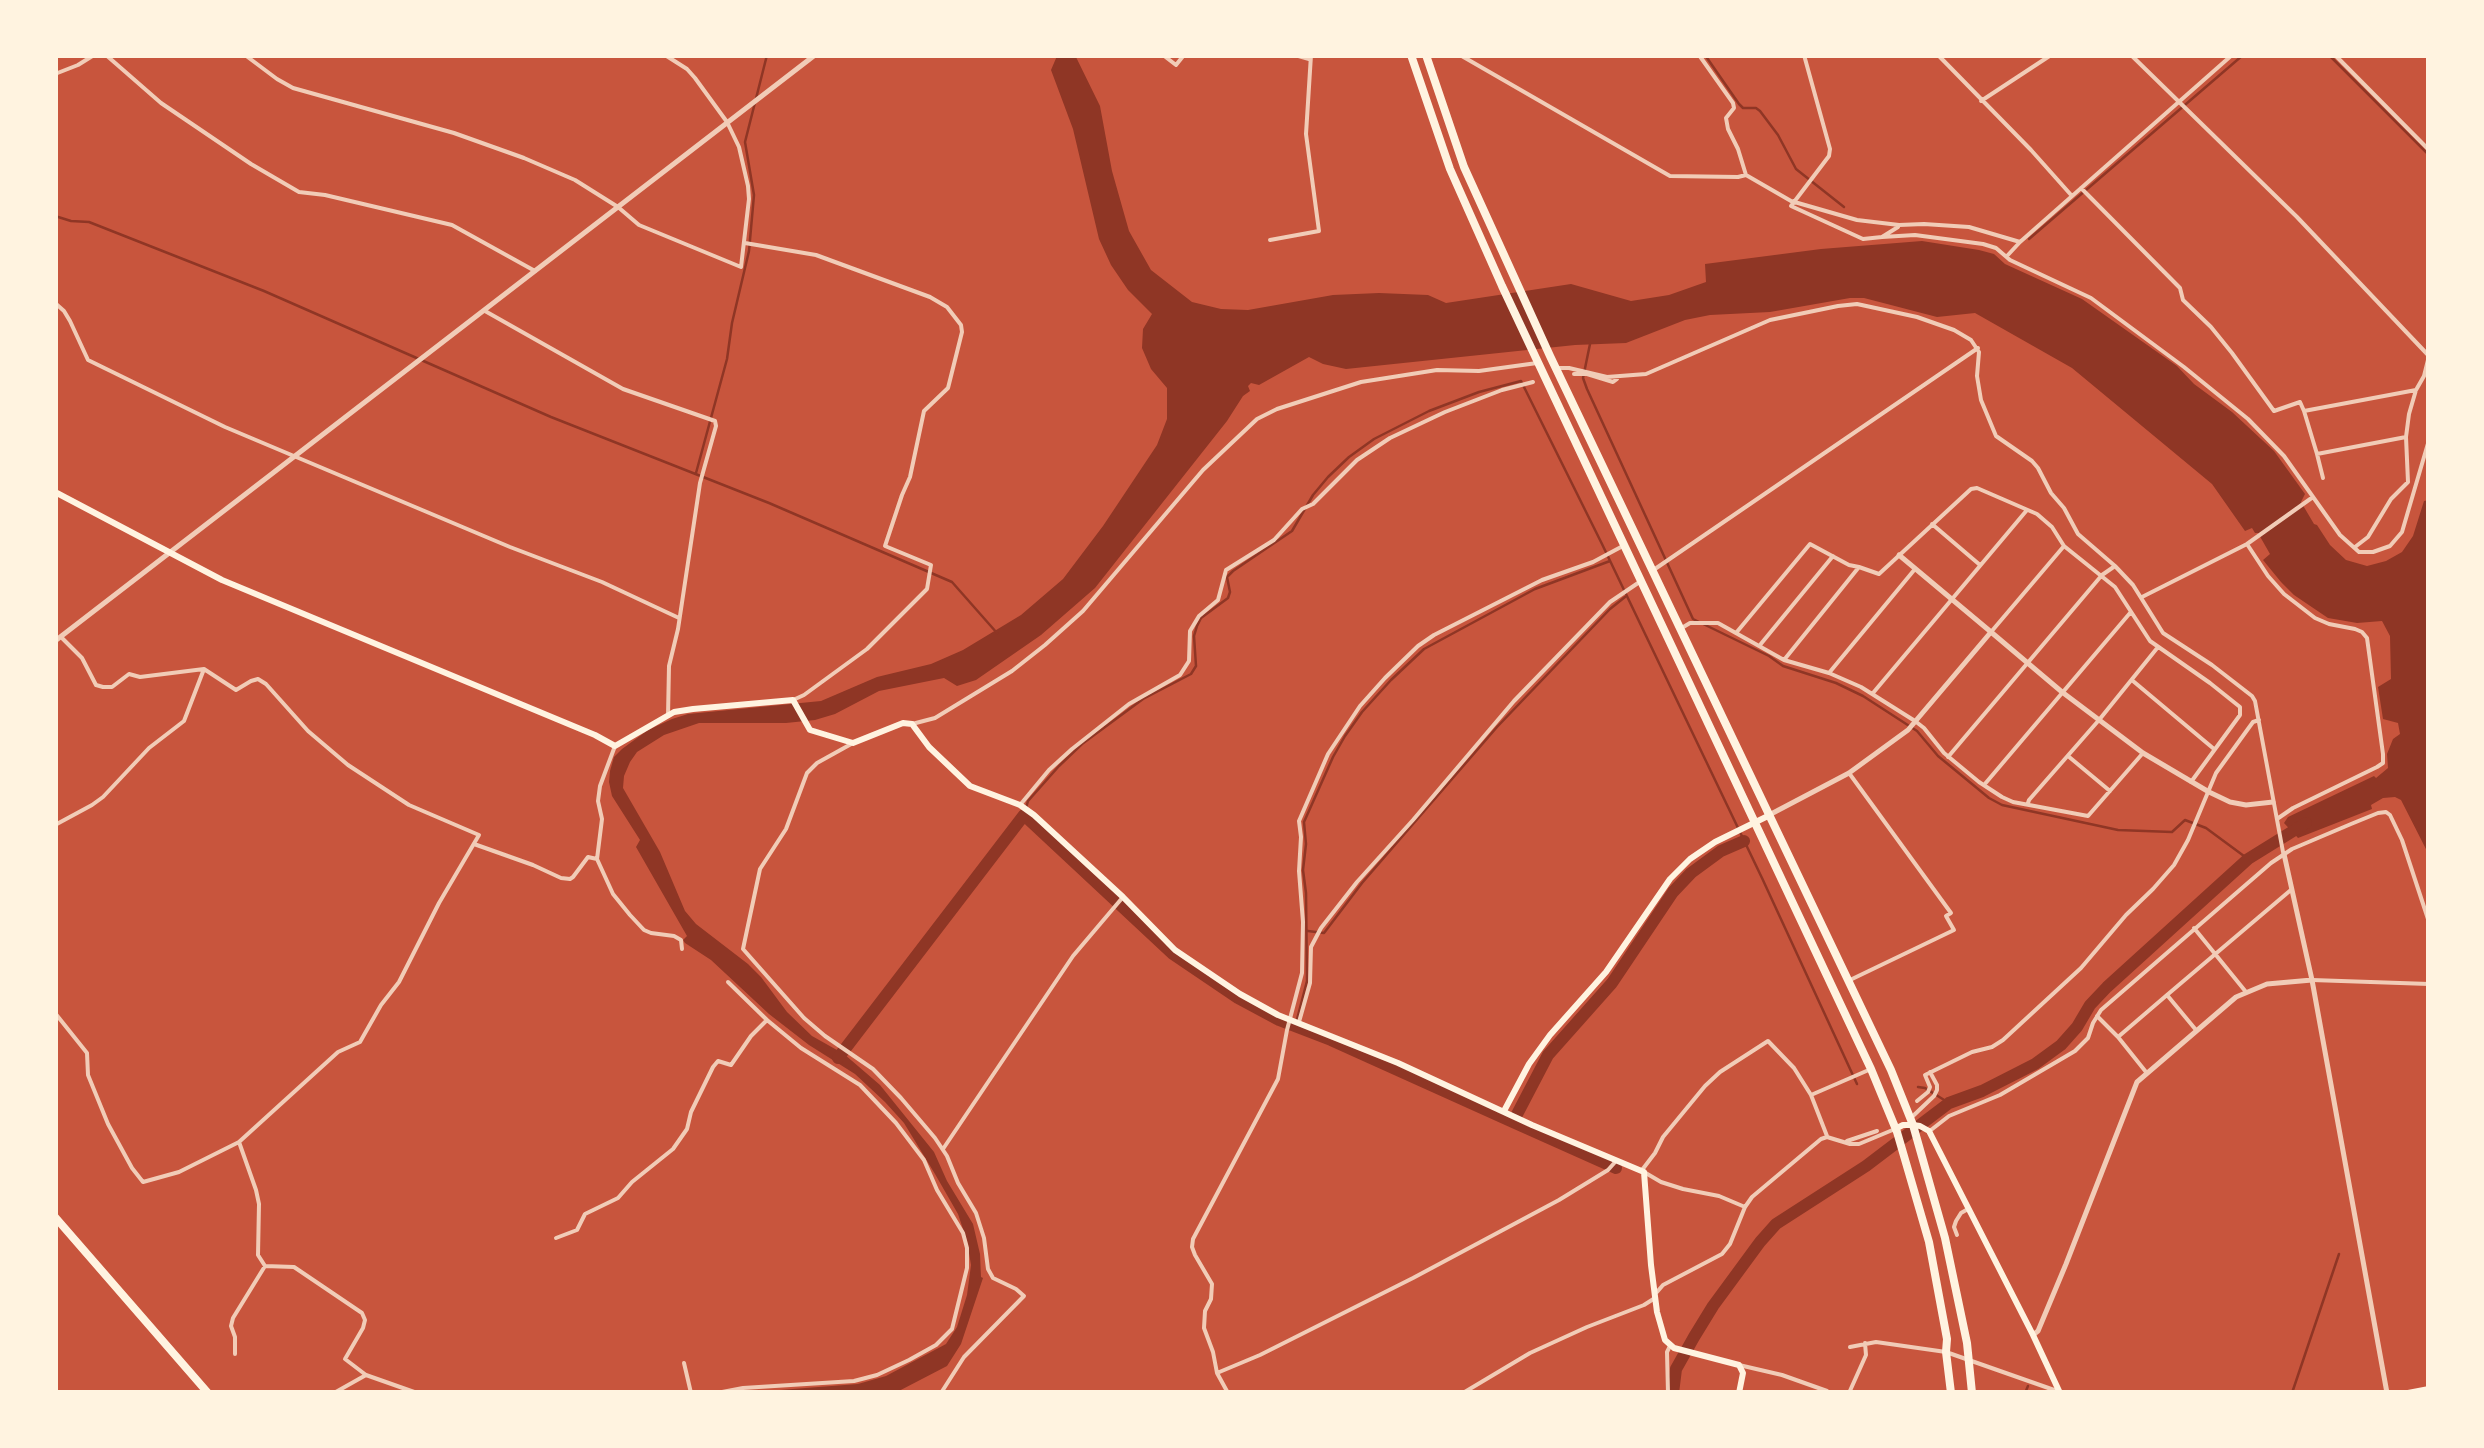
<!DOCTYPE html>
<style>
body{margin:0}
#map{position:relative;width:2484px;height:1448px;overflow:hidden;background:#c8553d;font-family:Signika,sans-serif}
canvas{display:block}
.frame{position:absolute;inset:0;border:58px solid #fff3e0;pointer-events:none}
</style>
<div id="map">
<canvas width="2484" height="1448"></canvas>
<div class="frame"></div>
</div>
<script>
const context = document.querySelector('canvas').getContext('2d');
context.lineJoin = 'round';
function fillPath(path, color) {
  context.fillStyle = color;
  context.fill(path, 'evenodd');
}
function toPath(rows) {
  const path = new Path2D();
  for (const r of rows) {
    path.moveTo(r[0], r[1]);
    for (let i = 2; i < r.length; i += 2) path.lineTo(r[i], r[i + 1]);
  }
  return path;
}
function strokePath(path, color, width, dash) {
  context.strokeStyle = color;
  context.lineWidth = width;
  context.lineCap = dash ? 'butt' : 'round';
  context.setLineDash(dash || []);
  context.stroke(path);
}
const water = toPath([
 [1066,55,1075,55,1100,106,1112,171,1129,231,1151,270,1192,302,1221,309,1248,310,1333,295,1379,293,1428,295,1446,303,1571,284,1631,301,1669,295,1706,282,1705,264,1821,249,1922,241,1979,250,1994,254,2005,264,2082,299,2177,366,2194,384,2232,412,2274,451,2305,494,2301,502,2314,524,2317,525,2330,545,2346,560,2367,566,2386,561,2402,552,2413,536,2424,501,2429,500,2429,855,2401,800,2395,797,2383,798,2371,805,2372,809,2298,838,2284,823,2288,817,2374,776,2376,778,2388,768,2387,754,2393,739,2400,734,2398,723,2383,719,2378,687,2391,679,2390,636,2382,621,2357,623,2328,618,2294,595,2281,582,2263,560,2270,554,2258,533,2255,533,2252,528,2245,531,2212,484,2072,368,1975,313,1937,317,1864,298,1850,298,1770,312,1710,315,1685,320,1626,343,1575,345,1346,369,1323,364,1309,357,1259,385,1251,383,1248,386,1250,391,1243,396,1227,421,1095,588,1041,635,976,680,957,686,944,678,879,691,835,714,815,720,786,723,699,723,664,735,637,752,630,762,624,776,623,788,660,852,685,911,696,924,748,964,761,977,787,1012,812,1036,844,1054,880,1085,934,1152,947,1181,973,1224,980,1254,981,1277,983,1278,961,1344,947,1366,895,1393,740,1393,858,1384,886,1376,946,1344,957,1327,967,1295,971,1265,967,1241,958,1214,935,1174,904,1123,885,1102,855,1074,809,1045,769,1014,711,960,685,943,683,940,687,936,636,847,640,840,612,796,609,782,610,771,614,757,622,749,648,730,672,719,688,714,821,701,877,677,931,664,963,650,1021,615,1063,579,1103,526,1157,445,1167,419,1167,388,1151,369,1142,348,1143,329,1152,314,1128,290,1111,265,1099,239,1073,129,1051,70,1057,56]
]);
const stream = toPath([
 [1705,55,1739,104,1743,108,1756,108,1760,111,1778,135,1796,169,1844,207],
 [2329,55,2429,155],
 [55,216,71,221,89,222,264,291,551,417,769,503,952,582,997,633],
 [2029,239,2243,55],
 [1590,344,1583,378,1587,389,1693,619,1769,656,1783,666,1836,683,1863,696,1917,731,1938,756,1989,798,2002,805,2118,830,2172,832,2185,820,2206,828,2248,859],
 [696,473,727,359,732,323,749,251,754,195,745,142,767,55],
 [1024,815,1028,801,1059,766,1082,744,1143,699,1191,674,1196,666,1194,636,1197,626,1201,618,1228,598,1230,592,1227,577,1233,571,1292,531,1313,495,1328,477,1349,457,1374,439,1429,411,1479,392,1521,381,1602,544,1762,878,1857,1084],
 [1308,931,1324,933,1362,883,1497,727,1610,609,1625,597],
 [1295,1027,1307,981,1306,893,1303,870,1306,844,1304,822,1333,757,1345,736,1362,712,1391,680,1424,649,1535,589,1610,561],
 [1918,1087,1925,1088,1949,1103],
 [2025,1393,2028,1386],
 [2292,1393,2339,1254]
]);
const river = toPath([
 [838,1058,1024,815,1173,954,1238,998,1279,1020,1331,1040,1513,1122,1548,1055,1612,983,1673,892,1691,873,1721,851,1744,841],
 [1513,1122,1616,1168],
 [1673,1393,1676,1369,1694,1337,1713,1306,1760,1242,1776,1224,1866,1166,1949,1103,1982,1091,2035,1064,2061,1045,2077,1027,2090,1005,2107,987,2248,859,2306,823]
]);
const minor = toPath([
 [106,55,161,103,251,164,299,192,325,195,452,225,535,271],
 [245,55,277,79,293,88,454,133,524,158,575,180,618,207,639,225,741,267,749,199,748,186,739,147,727,122,695,78,687,69,665,55],
 [1163,55,1176,65,1184,55],
 [1248,55,1258,55],
 [1295,55,1309,59],
 [1460,55,1670,176,1738,177,1746,175,1791,201,1857,220,1899,225,1924,224,1969,227,2020,242,2007,256],
 [1699,55,1733,103,1734,108,1726,118,1728,129,1738,149,1746,175],
 [1804,55,1830,149,1829,156,1791,206,1863,239,1882,237,1898,227],
 [1938,55,2031,150,2072,196],
 [2131,55,2297,217,2429,356,2424,376,2416,390,2409,414,2406,437,2408,482,2391,499,2368,537,2355,547],
 [2335,55,2429,150],
 [55,74,78,65,94,55],
 [1981,101,2051,55],
 [2081,188,2180,288,2183,300,2211,327,2232,353,2274,411,2300,402,2304,411],
 [1882,237,1915,235,1983,244,1996,248,2010,260,2091,298,2184,367,2248,419,2284,456,2340,535,2359,552,2373,552,2390,546,2402,532,2429,440],
 [1270,240,1319,231,1306,134,1311,55],
 [2020,242,2232,55],
 [745,243,816,255,930,297,947,307,961,325,962,332,948,388,924,411,910,477,902,495,885,546,931,565,927,589,867,649,804,695,793,700],
 [55,303,64,311,70,321,88,360,225,427,510,547,602,582,679,618],
 [485,311,623,389,715,421,716,426,700,483,678,629,669,666,668,716],
 [1556,368,1569,368,1607,377,1646,374,1770,320,1838,306,1857,304,1917,317,1954,330,1971,340,1979,352,1977,376,1981,400,1996,436,2032,461,2038,468,2051,493,2064,508,2078,534,2115,566,2133,585,2163,633,2212,665,2252,696,2255,701,2283,852],
 [1574,374,1587,374,1613,382,1617,379],
 [2317,454,2304,411,2416,390],
 [2323,478,2317,454,2406,437],
 [1932,524,1980,565],
 [2247,544,2268,576,2284,594,2315,618,2329,624,2355,629,2362,632,2367,638,2383,754,2383,763,2377,767,2293,808,2277,819],
 [1652,571,1978,348],
 [2142,597,2247,544,2313,497],
 [1680,629,1690,623,1718,623,1784,660,1829,673,1861,687,1915,721,1924,728,1944,753,1979,782,2002,797,2013,802,2088,816,2143,753],
 [1991,632,2064,546],
 [1736,633,1810,544,1849,565,1859,567],
 [1760,645,1833,556],
 [1784,660,1859,567,1879,574,1971,489,1977,488,2037,514,2052,527,2064,546,2115,587,2150,641,2210,683,2240,707,2240,715,2191,782],
 [1829,673,1915,569],
 [2133,681,2214,749],
 [1873,693,2027,510],
 [912,724,935,718,1012,671,1045,645,1083,611,1203,470,1257,419,1277,409,1361,382,1437,370,1479,371,1537,363],
 [853,743,817,763,807,773,786,829,760,869,743,949,804,1018,825,1036,873,1069,901,1098,935,1138,947,1156,958,1183,976,1213,984,1238,988,1269,993,1278,1016,1289,1024,1296,964,1357,941,1393],
 [615,746,600,786,598,801,602,819,597,859,613,894,630,915,644,930,651,933,674,936,681,940,682,949],
 [2068,756,2110,791],
 [1948,757,2102,575,2115,566],
 [1849,773,1951,913,1946,916,1954,930,1850,980],
 [1984,785,2130,613],
 [2028,803,2029,800,2099,720,2158,647],
 [1020,805,1049,770,1072,749,1129,704,1180,675,1189,661,1190,631,1199,616,1218,600,1226,570,1274,540,1302,509,1313,504,1357,460,1390,438,1445,412,1502,390,1533,382],
 [55,825,92,805,103,797,149,748,184,721,204,669],
 [474,844,533,865,561,878,570,879,573,877,588,857,597,859],
 [2194,928,2246,992],
 [2312,980,2429,984],
 [55,1013,87,1053,88,1075,108,1124,132,1168,143,1182,179,1172,239,1142,338,1052,360,1042,381,1005,399,982,439,903,479,835,409,805,348,765,308,731,266,684,258,679,251,681,236,690,204,669,140,677,129,674,112,687,103,687,96,685,82,658,61,637],
 [2097,1016,2118,1037],
 [1299,1022,1310,983,1311,947,1321,928,1357,882,1413,820,1514,701,1610,602,1641,581],
 [2196,1030,2167,995,2292,889],
 [2146,1072,2118,1037,2167,995],
 [1917,1101,1928,1092,1930,1087,1925,1075,1972,1052,1992,1047,2003,1040,2081,968,2126,915,2153,889,2174,865,2188,840,2216,773,2253,722,2259,720],
 [1913,1116,1934,1096,1937,1090,1937,1085,1930,1072],
 [1931,1130,1949,1116,2000,1095,2075,1051,2088,1038,2093,1023,2101,1010,2271,863,2292,849,2351,824,2378,813,2386,812,2390,815,2402,840,2429,922],
 [1827,1136,1811,1095,1871,1069],
 [1847,1141,1877,1131],
 [943,1149,1073,956,1123,897],
 [1642,1170,1655,1153,1663,1137,1705,1086,1720,1072,1768,1041,1794,1068,1811,1095],
 [1644,1172,1661,1182,1683,1189,1719,1196,1745,1207],
 [1957,1235,1954,1227,1956,1221,1961,1213,1968,1209],
 [556,1238,577,1230,585,1214,618,1198,632,1182,673,1149,687,1129,691,1112,713,1067,718,1061,731,1065,751,1036,767,1020,728,982],
 [265,1266,294,1267,362,1313,365,1320,363,1328,345,1359,366,1375,417,1393],
 [1657,1292,1663,1285,1722,1254,1730,1244,1745,1207,1752,1197,1821,1139,1827,1137,1850,1144,1859,1144,1895,1129],
 [1850,1347,1876,1342,1946,1352,2057,1391],
 [235,1354,235,1337,231,1326,233,1318,265,1266,258,1255,259,1204,256,1190,239,1142],
 [684,1363,691,1393],
 [1739,1365,1782,1375,1827,1391,1826,1393],
 [1217,1373,1260,1355,1413,1278,1559,1200,1608,1170,1616,1161],
 [334,1393,366,1375],
 [717,1393,743,1388,854,1381,877,1375,909,1360,936,1345,952,1329,967,1268,967,1248,963,1233,937,1190,924,1160,896,1123,860,1085,801,1048,767,1020],
 [1228,1393,1217,1373,1213,1352,1204,1328,1205,1311,1211,1299,1212,1284,1195,1255,1192,1247,1193,1239,1278,1079,1287,1030,1302,973,1303,922,1299,871,1301,837,1299,821,1328,754,1360,706,1385,678,1418,646,1434,635,1542,580,1593,562,1621,547],
 [1463,1393,1530,1353,1587,1327,1644,1305,1655,1298],
 [1668,1393,1667,1352,1670,1346],
 [1849,1393,1866,1355,1865,1343]
]);
const tertiary = toPath([
 [1899,555,1991,632],
 [55,641,815,55],
 [1771,814,1849,773,1908,730,1991,632,2062,692,2143,753,2209,792,2230,802,2246,805,2273,802],
 [2284,854,2312,980,2387,1393],
 [2033,1335,2038,1331,2066,1264,2137,1082,2236,997,2267,984,2312,980]
]);
const secondary = toPath([
 [55,492,222,580,595,735,615,746,674,712,693,709,793,700,810,730,853,743,903,723,912,724,929,747,970,786,1020,805,1034,815,1123,897,1175,950,1240,994,1278,1015,1398,1063,1532,1125,1644,1172,1651,1265,1657,1312,1665,1340,1674,1348,1739,1365,1743,1373,1739,1393],
 [1504,1111,1529,1064,1550,1035,1606,972,1670,879,1690,859,1715,842,1770,815],
 [1895,1129,1903,1125,1913,1125,1920,1126,1929,1131,2033,1335,2060,1393]
]);
const primary = toPath([
 [2408,1393,2429,1389]
]);
const trunk = toPath([
 [1411,55,1450,169,1502,286,1871,1069,1897,1132,1929,1242,1947,1339,1946,1352,1951,1393],
 [1426,55,1464,167,1550,356,1891,1070,1913,1125,1945,1238,1967,1343,1972,1393]
]);
const motorway = toPath([
 [55,1217,208,1393]
]);
fillPath(water, '#8f3625');
strokePath(stream, '#8f3625', 2.5);
strokePath(river, '#8f3625', 12);
strokePath(minor, '#f1ccb7', 4);
strokePath(tertiary, '#f1ccb7', 5);
strokePath(secondary, '#fff3e0', 6);
strokePath(primary, '#fff3e0', 6);
strokePath(trunk, '#fff3e0', 8);
strokePath(motorway, '#fff3e0', 8);
</script>
